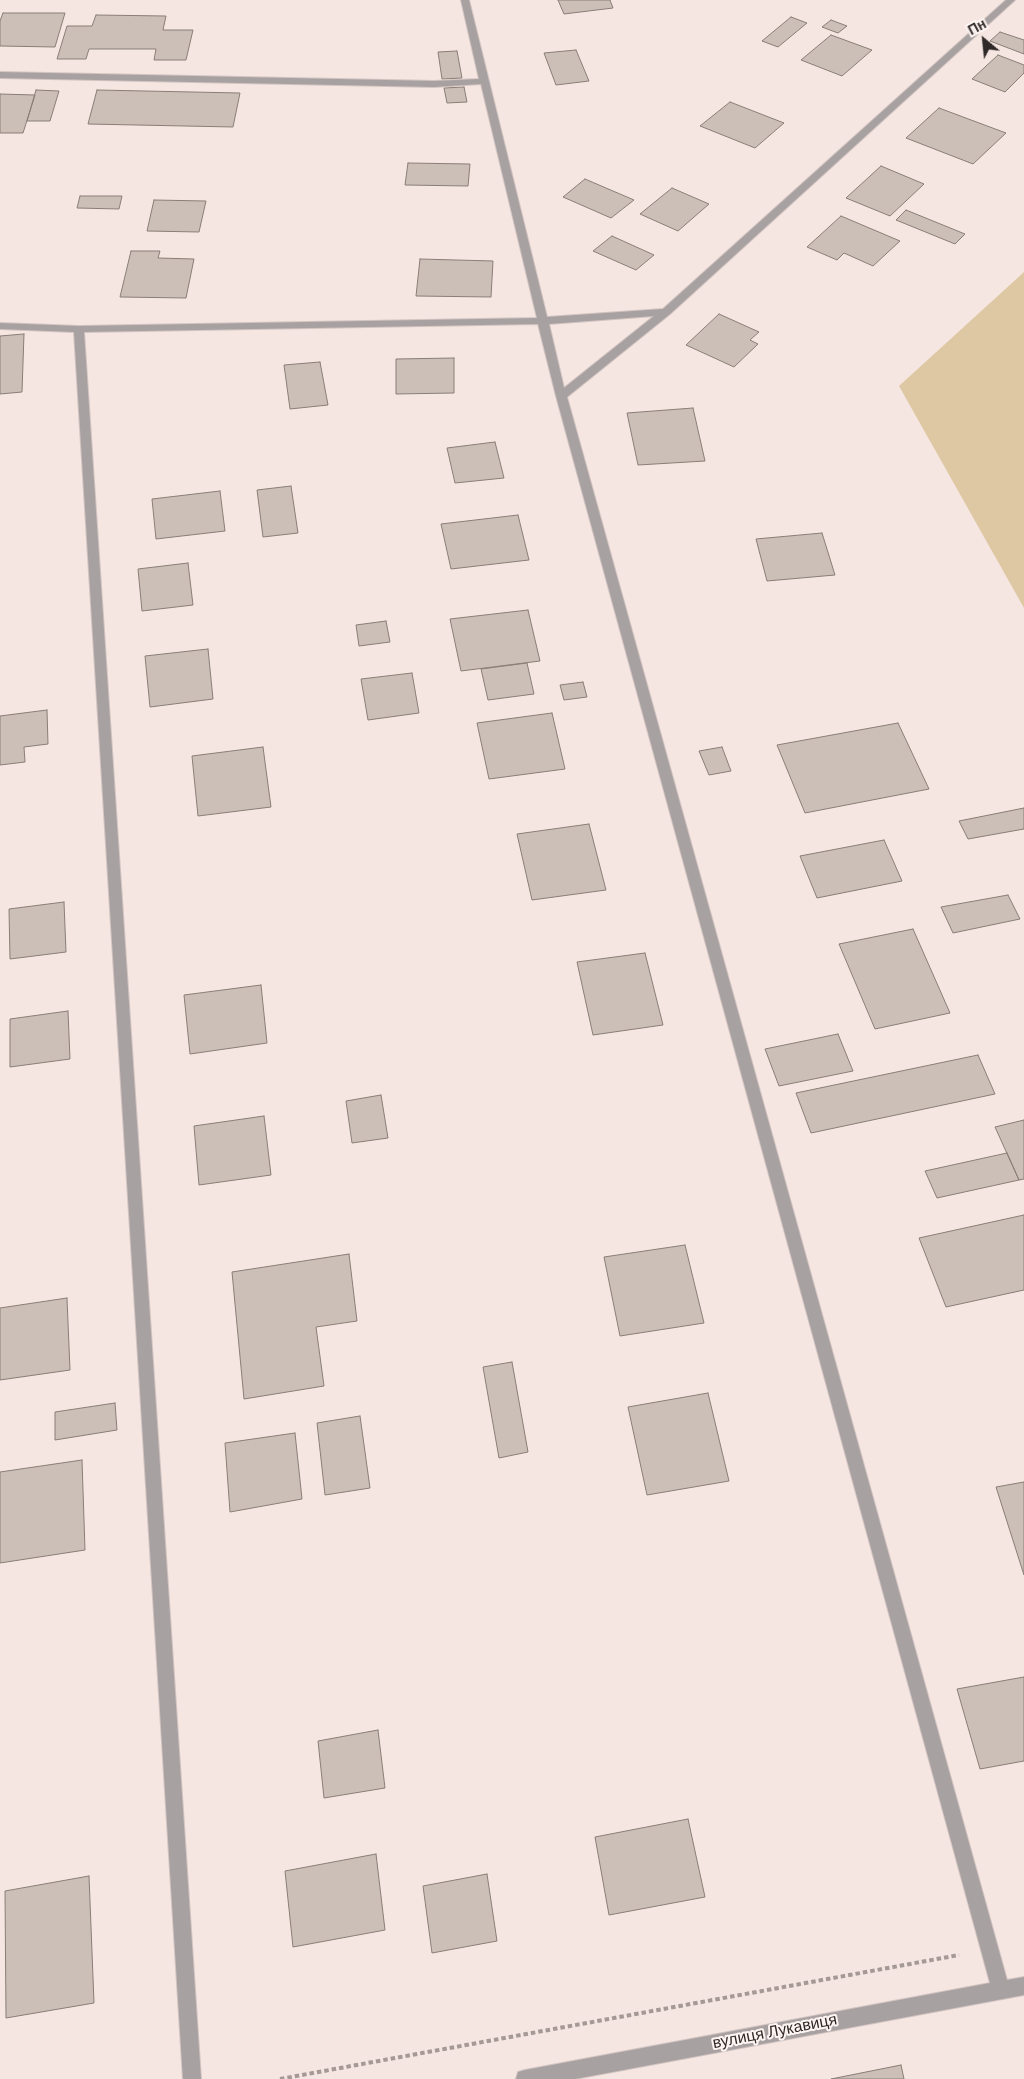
<!DOCTYPE html>
<meta charset="utf-8">
<style>
body{margin:0}
#map{position:relative;width:1024px;height:2079px;overflow:hidden;background:#f6e6e2;font-family:"DM Sans",sans-serif}
canvas{display:block}
.north{position:absolute;left:959px;top:15px;width:50px;height:50px;-webkit-text-stroke:4px #fef5f2;paint-order:stroke;rotate:332deg;font-size:14px;font-weight:700;line-height:20px;text-align:center;color:#2f2a28}
.north::after{content:'';display:block;margin:auto;width:18px;height:22px;background:#2f2a28;clip-path:polygon(50% 0,100% 100%,50% 72%,0 100%)}
</style>
<div id="map">
<canvas width="1024" height="2079"></canvas>
<div class="north">Пн</div>
</div>
<script>
const context = document.querySelector('canvas').getContext('2d');
context.lineJoin = 'round';
function fillPath(path, color) {
  context.fillStyle = color;
  context.fill(path, 'evenodd');
}
function toPath(rows) {
  const path = new Path2D();
  for (const r of rows) {
    path.moveTo(r[0], r[1]);
    for (let i = 2; i < r.length; i += 2) path.lineTo(r[i], r[i + 1]);
  }
  return path;
}
function strokePath(path, color, width, dash) {
  context.strokeStyle = color;
  context.lineWidth = width;
  context.lineCap = dash ? 'butt' : 'round';
  context.setLineDash(dash || []);
  context.stroke(path);
}
function label(font, color, halo, rows, align = 'center') {
  context.font = font + ' "DM Sans",sans-serif';
  context.lineWidth = 4;
  context.setLineDash([]);
  context.textBaseline = 'middle';
  context.strokeStyle = halo;
  context.fillStyle = color;
  for (const [text, x, y, turn = 0] of rows) {
    context.save();
    context.translate(x, y);
    context.rotate((+turn || 0) * Math.PI / 180);
    context.textAlign = isNaN(turn) ? turn : align;
    if (halo) context.strokeText(text, 0, 0);
    context.fillText(text, 0, 0);
    context.restore();
  }
}
const green = toPath([
 [1024,272,1024,608,899,386]
]);
const building = toPath([
 [558,0,610,0,613,8,564,14,558,0],
 [3,13,65,13,55,47,0,46,0,21,3,13],
 [96,15,166,16,163,30,193,30,186,60,154,60,156,49,89,49,86,59,57,59,67,26,92,26,96,15],
 [791,17,807,23,778,47,762,41,791,17],
 [831,20,847,26,838,33,822,27,831,20],
 [1000,32,1024,40,1024,54,990,41,1000,32],
 [831,35,872,50,842,76,801,60,831,35],
 [576,50,589,81,556,85,544,53,576,50],
 [457,51,462,78,442,79,438,52,457,51],
 [998,55,1024,65,1024,73,1005,92,972,79,998,55],
 [464,87,467,102,447,103,444,88,464,87],
 [36,90,59,91,50,121,27,121,36,90],
 [97,90,240,93,233,127,88,124,97,90],
 [0,94,35,95,23,133,0,133,0,94],
 [730,102,784,123,755,148,700,126,730,102],
 [939,108,1006,133,973,164,906,138,939,108],
 [408,163,470,164,468,186,405,185,408,163],
 [881,166,924,184,890,216,846,198,881,166],
 [585,179,634,200,611,218,563,197,585,179],
 [672,188,709,204,678,231,640,214,672,188],
 [80,196,122,196,119,209,77,208,80,196],
 [154,200,206,201,199,232,147,231,154,200],
 [906,210,965,234,955,244,896,220,906,210],
 [841,216,900,241,873,266,844,253,837,260,807,247,841,216],
 [612,236,654,255,636,270,593,251,612,236],
 [131,251,160,251,158,258,194,259,186,298,120,297,131,251],
 [420,259,493,261,491,297,416,296,420,259],
 [719,314,759,332,750,340,758,344,734,367,686,345,719,314],
 [24,334,22,392,0,394,0,336,24,334],
 [454,358,454,393,396,394,396,359,454,358],
 [320,362,328,405,290,409,284,365,320,362],
 [693,408,705,461,638,465,627,413,693,408],
 [495,442,504,478,455,483,447,448,495,442],
 [291,486,298,533,263,537,257,490,291,486],
 [220,491,225,531,156,539,152,499,220,491],
 [518,515,529,560,451,569,441,524,518,515],
 [822,533,835,575,767,581,756,539,822,533],
 [188,563,193,605,142,611,138,569,188,563],
 [528,610,540,661,461,671,450,619,528,610],
 [386,621,390,642,359,646,356,625,386,621],
 [208,649,213,699,150,707,145,656,208,649],
 [527,663,534,694,488,700,481,669,527,663],
 [412,673,419,713,368,720,361,679,412,673],
 [583,682,587,697,564,700,560,685,583,682],
 [47,710,48,744,24,747,25,762,0,765,0,716,47,710],
 [552,713,565,769,489,779,477,723,552,713],
 [898,723,929,789,805,813,777,745,898,723],
 [263,747,271,807,198,816,192,756,263,747],
 [722,747,731,771,709,775,699,751,722,747],
 [1024,808,1024,829,968,839,959,821,1024,808],
 [589,824,606,890,532,900,517,834,589,824],
 [884,840,902,881,817,898,800,856,884,840],
 [1008,895,1020,919,953,933,941,907,1008,895],
 [64,902,66,952,10,959,9,909,64,902],
 [913,929,950,1013,875,1029,839,944,913,929],
 [645,953,663,1025,593,1035,577,962,645,953],
 [261,985,267,1043,190,1054,184,995,261,985],
 [68,1011,70,1059,10,1067,10,1019,68,1011],
 [838,1034,853,1071,779,1086,765,1049,838,1034],
 [978,1055,995,1094,811,1133,796,1093,978,1055],
 [381,1095,388,1138,352,1143,346,1101,381,1095],
 [264,1116,271,1175,199,1185,194,1126,264,1116],
 [1024,1120,1024,1179,1019,1180,995,1127,1024,1120],
 [1007,1153,1019,1180,937,1198,925,1171,1007,1153],
 [1024,1215,1024,1290,946,1307,919,1238,1024,1215],
 [685,1245,704,1323,620,1336,604,1257,685,1245],
 [349,1254,357,1321,316,1327,324,1386,244,1399,232,1272,349,1254],
 [67,1298,70,1370,0,1380,0,1308,67,1298],
 [512,1362,528,1452,499,1458,483,1367,512,1362],
 [708,1393,729,1481,647,1495,628,1407,708,1393],
 [115,1403,117,1430,55,1440,55,1412,115,1403],
 [360,1416,370,1488,325,1495,317,1423,360,1416],
 [295,1433,302,1499,230,1512,225,1443,295,1433],
 [82,1460,85,1550,0,1563,0,1472,82,1460],
 [1024,1482,1024,1575,996,1487,1024,1482],
 [1024,1677,1024,1761,980,1769,957,1689,1024,1677],
 [378,1730,385,1788,324,1798,318,1741,378,1730],
 [688,1819,705,1897,609,1915,595,1837,688,1819],
 [376,1854,385,1930,293,1947,285,1871,376,1854],
 [487,1874,497,1941,432,1953,423,1886,487,1874],
 [89,1876,94,2003,6,2018,5,1891,89,1876],
 [901,2065,904,2079,831,2079,901,2065]
]);
const path = toPath([
 [280,2079,959,1955]
]);
const minor = toPath([
 [461,0,469,0,547,317,663,309,1006,0,1015,0,670,314,567,397,1007,1980,1024,1977,1024,1995,575,2079,516,2079,518,2072,525,2070,990,1983,556,396,538,324,84,332,201,2079,183,2079,74,332,0,329,0,323,79,326,537,318,481,84,434,87,0,78,0,72,434,81,479,79,461,0],
 [654,316,564,388,549,324,654,316]
]);
const nearStreetnames = [
 ["вулиця Лукавиця",775,2032,-11]
];
fillPath(green, '#dec8a4');
fillPath(building, '#cbbfb7');
strokePath(building, '#897e76', 1);
strokePath(minor, '#d2c4c1', 2);
strokePath(path, '#a49995', 4, [4.5, 3]);
fillPath(minor, '#a8a1a1');
label('16px', '#2f2a28', '#fef5f2', nearStreetnames);
</script>
